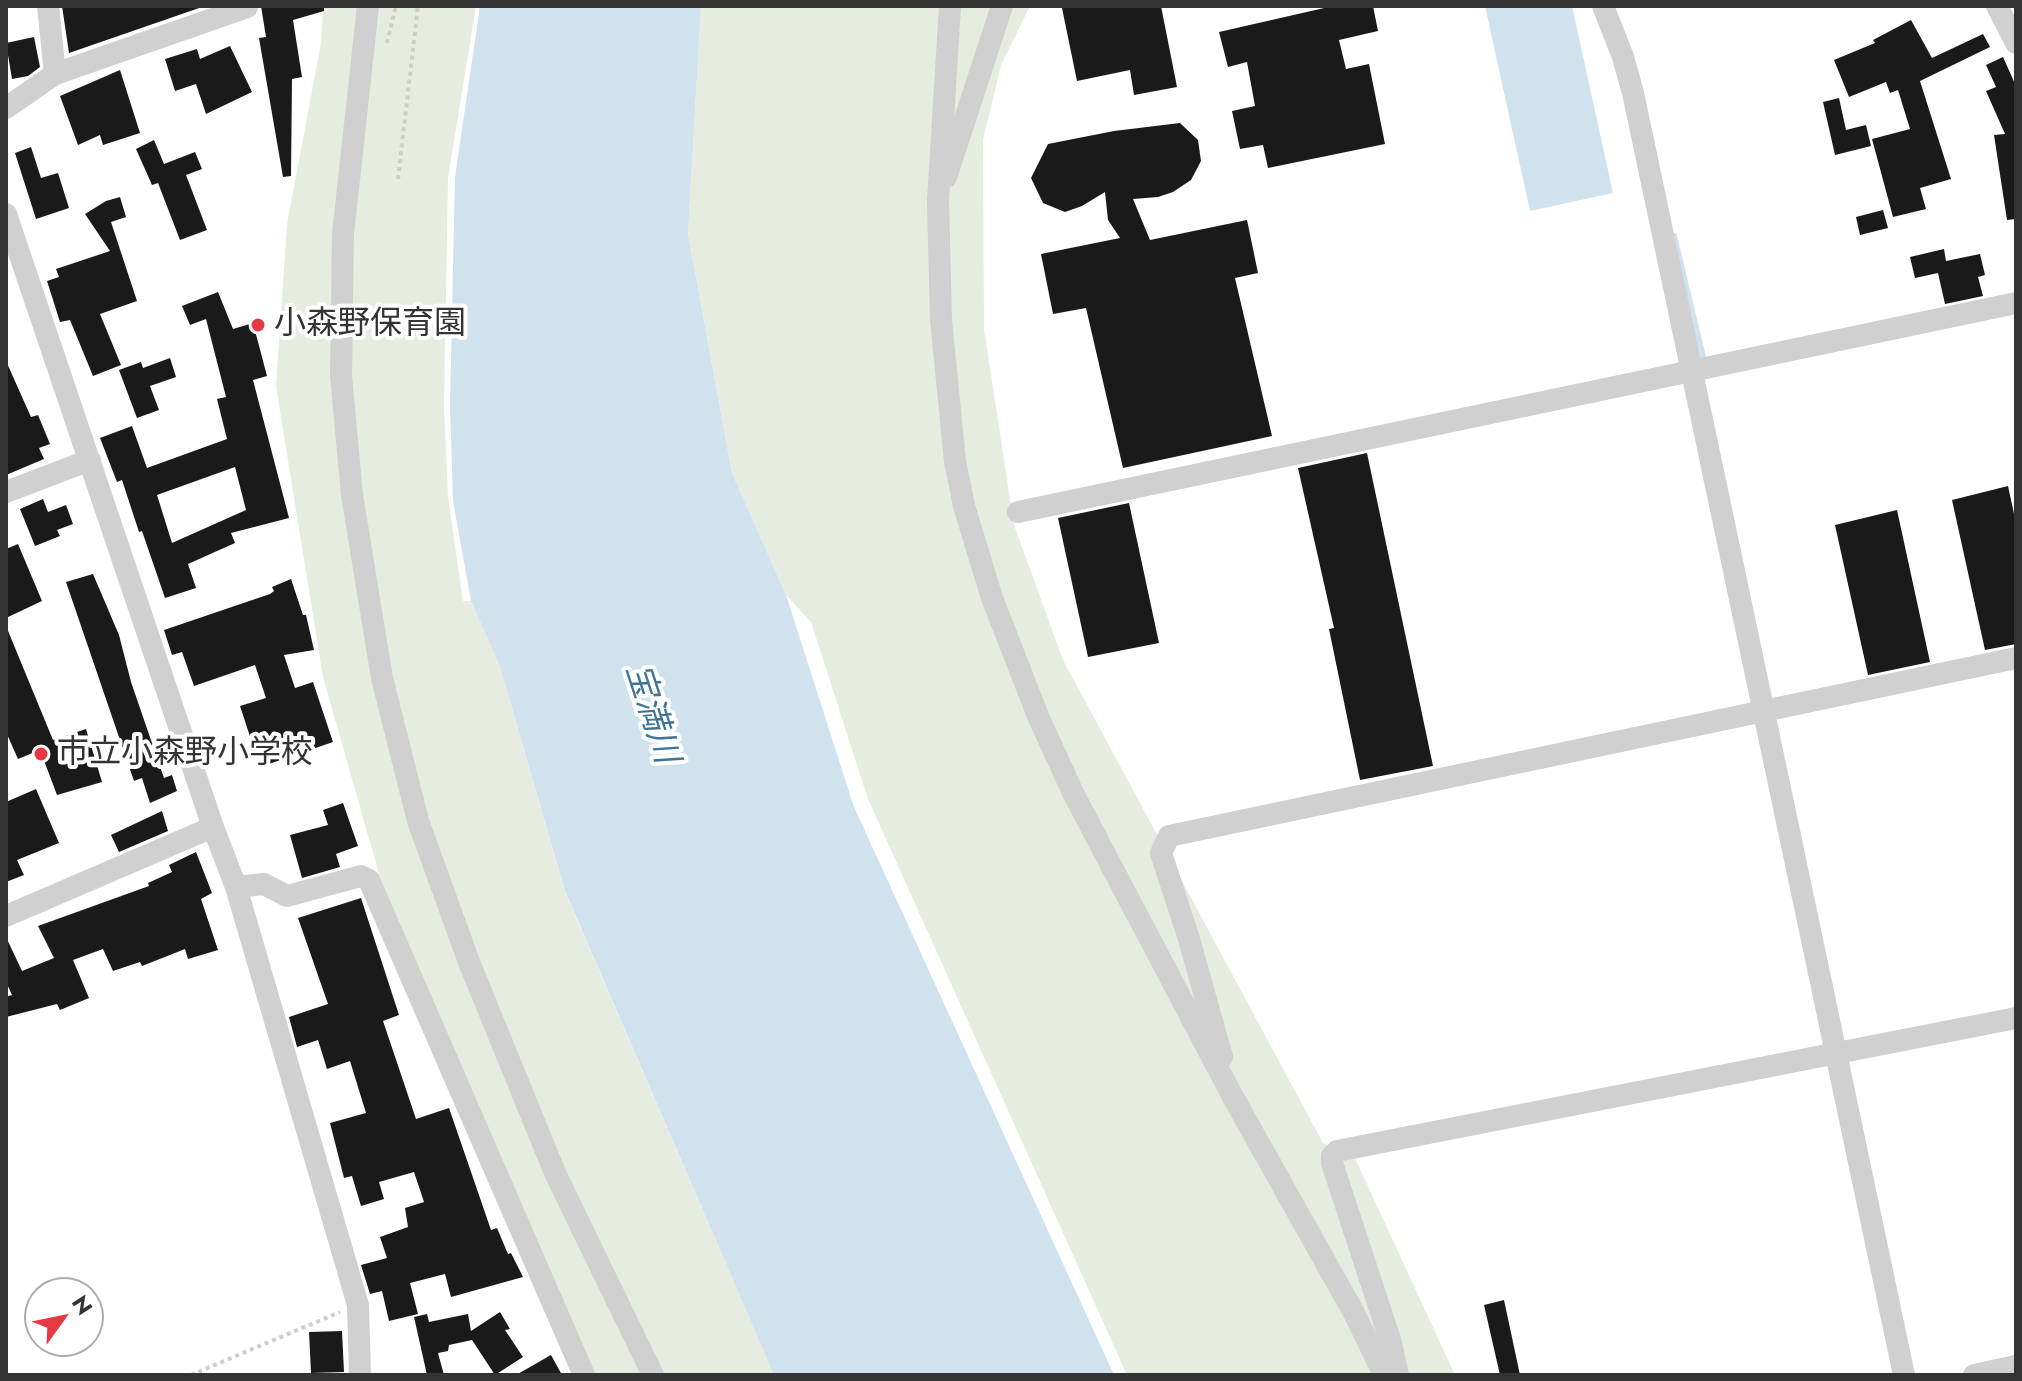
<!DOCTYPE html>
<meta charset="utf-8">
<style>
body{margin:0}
#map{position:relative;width:2022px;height:1381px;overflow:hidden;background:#fff;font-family:Jost,sans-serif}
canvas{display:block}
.frame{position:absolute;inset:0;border:8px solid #333;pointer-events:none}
.north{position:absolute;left:24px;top:1277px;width:80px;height:80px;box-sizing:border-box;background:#fff;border:2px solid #adadad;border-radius:50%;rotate:57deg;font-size:22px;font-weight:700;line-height:32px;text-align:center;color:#333}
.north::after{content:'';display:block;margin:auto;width:28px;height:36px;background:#e63946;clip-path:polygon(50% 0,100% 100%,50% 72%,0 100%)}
</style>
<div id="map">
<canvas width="2022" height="1381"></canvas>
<div class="frame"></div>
<div class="north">N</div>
</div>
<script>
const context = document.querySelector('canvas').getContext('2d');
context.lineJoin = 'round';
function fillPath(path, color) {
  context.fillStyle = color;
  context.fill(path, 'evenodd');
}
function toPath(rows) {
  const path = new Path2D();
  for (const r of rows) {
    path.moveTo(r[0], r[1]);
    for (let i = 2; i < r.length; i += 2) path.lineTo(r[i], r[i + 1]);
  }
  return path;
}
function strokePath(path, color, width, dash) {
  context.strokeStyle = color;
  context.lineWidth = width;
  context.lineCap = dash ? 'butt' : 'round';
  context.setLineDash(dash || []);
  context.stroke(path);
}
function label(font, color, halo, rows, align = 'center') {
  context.font = font + ' Jost,"Noto Sans JP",sans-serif';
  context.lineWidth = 8;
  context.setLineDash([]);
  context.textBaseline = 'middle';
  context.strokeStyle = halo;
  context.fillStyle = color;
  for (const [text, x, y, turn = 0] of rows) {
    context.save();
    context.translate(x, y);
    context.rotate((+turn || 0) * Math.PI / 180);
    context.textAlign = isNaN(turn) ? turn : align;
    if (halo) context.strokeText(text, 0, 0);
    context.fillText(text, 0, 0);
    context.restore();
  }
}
const green = toPath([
 [323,6,476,6,448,178,444,406,448,497,463,601,471,601,500,667,565,892,774,1375,593,1375,454,1066,379,874,323,677,276,386,287,224,321,43],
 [701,6,1030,6,1001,65,983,140,984,329,1014,525,1063,660,1323,1143,1354,1156,1455,1375,1127,1375,868,799,811,622,786,595,732,473,688,234]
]);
const water = toPath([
 [480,6,701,6,688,234,732,473,786,595,854,807,1114,1375,774,1375,565,891,500,667,471,601,453,501,450,405,455,177],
 [1485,6,1572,6,1613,193,1530,211]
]);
const stream = toPath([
 [1674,236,1704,361]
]);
const building = toPath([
 [62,6,205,6,69,53],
 [261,6,324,6,324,11,293,20,302,77,292,79,291,176,283,177,259,38,266,37],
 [1073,6,1161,6,1177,87,1134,95,1130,70,1077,81,1062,8],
 [1333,6,1373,6,1378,31,1339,40,1346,69,1369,64,1385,144,1268,168,1263,145,1240,149,1232,111,1255,106,1247,62,1228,67,1219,32],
 [1911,20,1932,58,1983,34,1990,47,1920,81,1951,179,1920,188,1926,209,1893,217,1872,139,1910,129,1898,90,1890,93,1886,82,1849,97,1834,60,1875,43,1873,40],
 [34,37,40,67,28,76,12,79,6,43],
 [230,46,252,92,206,114,196,84,175,91,165,59,197,49,200,59],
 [2003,57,2016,86,2016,219,2007,220,1994,135,2005,134,1986,91,1996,87,1986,65],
 [120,70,140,133,103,145,100,135,78,145,60,96],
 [1839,98,1846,130,1866,125,1871,146,1835,155,1823,102],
 [1180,123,1198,140,1201,161,1191,180,1173,192,1158,197,1133,199,1150,240,1247,220,1258,273,1235,278,1272,436,1123,468,1086,308,1053,314,1041,254,1120,238,1108,220,1105,192,1082,206,1065,212,1043,203,1031,178,1048,144,1114,131],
 [154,140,164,164,195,152,202,169,186,175,207,230,180,240,158,183,152,185,136,149],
 [31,147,41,178,58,173,69,208,36,219,15,153],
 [120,197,126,217,111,222,137,301,100,314,121,365,93,376,70,320,60,322,47,281,59,277,56,269,110,251,85,214,106,201],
 [1883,210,1888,228,1860,235,1856,217],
 [1944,249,1946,261,1980,254,1985,275,1978,277,1983,296,1945,304,1938,273,1915,278,1910,257],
 [218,292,233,329,253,323,267,376,253,380,289,518,231,533,235,543,188,564,196,588,165,598,142,531,139,532,122,480,117,482,100,438,132,426,147,468,227,439,217,399,226,397,206,319,190,325,182,306],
 [235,467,246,510,172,543,157,495],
 [170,358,176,377,150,386,159,410,137,418,119,370,141,362,143,368],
 [6,361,31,417,38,415,50,444,39,448,44,459,6,475],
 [1367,453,1433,766,1360,780,1329,629,1334,628,1298,468],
 [2008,486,2016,523,2016,644,1985,650,1952,500],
 [43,499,48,512,66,505,73,524,57,530,60,536,35,546,20,509],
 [1129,503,1159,643,1088,657,1058,518],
 [1897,510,1930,662,1868,675,1835,525],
 [18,544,42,601,6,618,6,549],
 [93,574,119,635,131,682,164,778,172,775,177,791,150,803,142,778,134,781,66,582],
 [291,579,303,615,306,615,314,650,284,655,295,688,313,682,333,742,260,767,240,706,266,698,255,665,194,686,182,652,172,655,164,630,270,594,274,591,272,587],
 [6,626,53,740,86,729,102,782,57,795,40,750,18,759,6,732],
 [36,789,59,843,17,860,24,875,6,882,6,802],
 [343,803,358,846,336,854,340,867,302,878,290,835,328,825,323,810],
 [162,811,168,831,119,852,111,835],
 [196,852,212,893,201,899,218,950,188,959,185,949,142,966,140,962,113,971,103,949,73,960,89,998,60,1010,57,1004,6,1017,6,997,12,995,6,982,6,937,22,971,54,958,38,926,149,886,148,883,172,872,169,865],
 [361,898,399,1015,383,1021,416,1119,449,1108,491,1230,497,1228,508,1254,511,1253,523,1277,451,1297,445,1274,410,1283,418,1314,389,1321,382,1291,370,1294,361,1265,387,1258,380,1237,408,1227,405,1208,424,1202,414,1172,379,1182,384,1199,361,1206,352,1176,344,1178,330,1123,366,1113,350,1061,327,1069,318,1040,297,1047,289,1017,328,1004,298,918],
 [1504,1300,1520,1375,1500,1375,1484,1305],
 [500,1312,510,1329,505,1330,523,1357,495,1375,472,1340,449,1345,448,1351,438,1353,444,1375,427,1375,414,1317,427,1314,429,1322,468,1314,471,1331],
 [342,1331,344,1372,311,1373,309,1332],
 [551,1355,562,1375,516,1375]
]);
const path = toPath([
 [387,43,396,6],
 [398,179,418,6],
 [191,1375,340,1312]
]);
const minor = toPath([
 [48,6,55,74],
 [368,6,343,234,341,376,352,495,382,678,418,821,469,962,555,1173,653,1375],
 [950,6,938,201,941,320,955,461,964,506,992,598,1038,716,1073,793,1233,1097,1354,1313,1384,1375],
 [1603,6,1623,57,1633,93,1904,1375],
 [1997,6,2016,43],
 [6,108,55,74,247,7],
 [946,177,1002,6],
 [6,214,213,827,236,887,358,1305,360,1375],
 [6,492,90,460],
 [1018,512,2016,303],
 [236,887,264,884,287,896,361,876,369,880,584,1375],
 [6,916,213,827],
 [1222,1057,1189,939,1161,853,1169,836,2016,658],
 [1398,1375,1391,1343,1332,1163,1332,1156,1337,1151,2016,1018],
 [1974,1375,2016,1366]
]);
const markers = [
 [258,325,8,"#e63946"],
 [41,754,8,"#e63946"]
];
const poiNames = [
 ["小森野保育園",274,325],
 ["市立小森野小学校",57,754]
];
const waterNames = [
 ["宝満川",650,714,72]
];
fillPath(green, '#e6ecdf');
fillPath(water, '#cfe2ee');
strokePath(stream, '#cfe2ee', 6);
fillPath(building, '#1a1a1a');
strokePath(path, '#cdcdcd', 4, [4, 4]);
strokePath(minor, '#d0d0d0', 22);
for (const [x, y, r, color] of markers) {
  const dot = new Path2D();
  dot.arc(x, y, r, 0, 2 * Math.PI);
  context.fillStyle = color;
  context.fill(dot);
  strokePath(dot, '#fff', 3);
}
label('32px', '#333', '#fff', poiNames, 'left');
label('italic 34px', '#3f7597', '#fff', waterNames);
</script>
